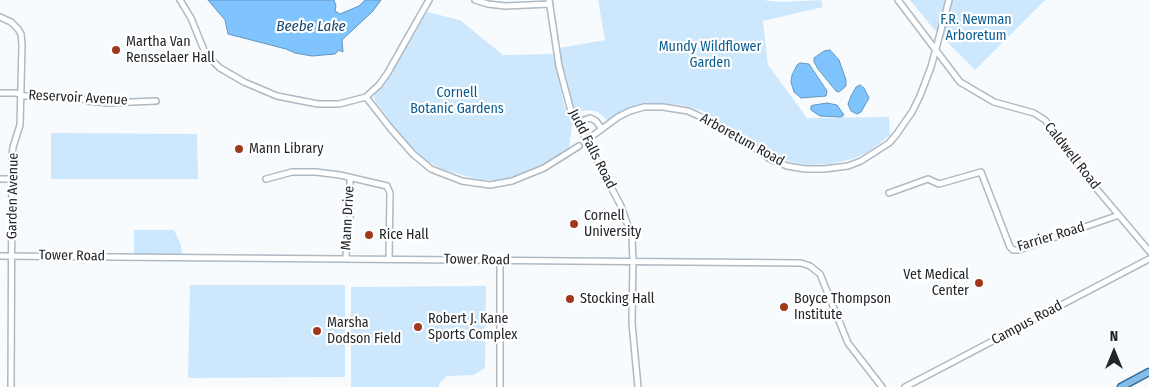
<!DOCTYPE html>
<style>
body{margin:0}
#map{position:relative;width:1149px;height:387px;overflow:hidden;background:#f8fbfd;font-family:"Fira Sans Condensed",sans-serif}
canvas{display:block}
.north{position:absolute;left:1089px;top:327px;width:50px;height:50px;-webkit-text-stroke:4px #fff;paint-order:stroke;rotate:0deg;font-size:14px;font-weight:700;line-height:20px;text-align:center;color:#22262a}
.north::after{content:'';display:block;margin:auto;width:18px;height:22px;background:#22262a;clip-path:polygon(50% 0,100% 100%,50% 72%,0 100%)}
</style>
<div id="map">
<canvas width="1149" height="387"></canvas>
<div class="north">N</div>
</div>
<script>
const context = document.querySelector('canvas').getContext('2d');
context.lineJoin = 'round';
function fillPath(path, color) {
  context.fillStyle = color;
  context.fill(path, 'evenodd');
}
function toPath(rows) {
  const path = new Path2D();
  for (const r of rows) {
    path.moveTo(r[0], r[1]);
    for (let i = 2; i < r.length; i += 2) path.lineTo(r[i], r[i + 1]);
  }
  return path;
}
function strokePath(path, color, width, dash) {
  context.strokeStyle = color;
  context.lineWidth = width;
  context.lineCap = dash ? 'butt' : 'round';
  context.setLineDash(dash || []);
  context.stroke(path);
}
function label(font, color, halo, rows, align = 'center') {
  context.font = font + ' "Fira Sans Condensed",sans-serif';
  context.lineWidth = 4.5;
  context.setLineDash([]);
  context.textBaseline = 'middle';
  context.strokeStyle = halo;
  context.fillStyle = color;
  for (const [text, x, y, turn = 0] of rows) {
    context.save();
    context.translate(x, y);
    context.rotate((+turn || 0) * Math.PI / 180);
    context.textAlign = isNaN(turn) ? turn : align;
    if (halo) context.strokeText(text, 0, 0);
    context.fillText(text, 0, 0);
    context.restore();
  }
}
const green = toPath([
 [598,0,762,0,782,2,821,0,823,7,763,21,768,65,807,118,889,117,890,135,868,152,852,159,830,164,806,165,788,161,771,154,703,111,682,105,659,103,642,104,622,112,608,121,598,112,587,110,575,113,566,86,559,48,605,40],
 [910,0,1045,0,975,70,932,27],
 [427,12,460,20,503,55,553,54,565,108,572,124,569,148,549,162,520,175,498,180,480,180,442,169,425,160,403,139,376,102,374,97,376,92,387,79,398,62],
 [51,133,197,134,198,179,51,179],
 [134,230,174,230,181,245,182,255,134,254],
 [190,285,345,285,345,377,188,378],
 [486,286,485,368,474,375,447,376,439,384,439,387,351,387,351,287]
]);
const water = toPath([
 [208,0,334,0,336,6,335,11,340,14,359,6,365,0,381,0,373,11,342,40,343,52,339,50,335,54,312,56,295,53,286,49,228,34,225,20,208,0],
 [830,50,839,60,846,80,846,86,839,92,836,91,818,69,814,62,814,58,824,51,830,50],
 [800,63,809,64,827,91,826,96,801,98,794,92,791,82,792,75,797,65,800,63],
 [860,85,864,88,869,98,861,112,857,114,851,111,848,104,851,96,856,87,860,85],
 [827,103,837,105,844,115,841,117,820,116,811,110,811,106,814,105,827,103]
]);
const minor = toPath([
 [180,0,191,18,206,55,220,68,244,82,277,96,318,104,339,104,366,97,379,85,387,74,429,0],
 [475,0,488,4,505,6,550,4],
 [549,0,559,66,571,111,621,206,632,237,633,261,632,323,638,387],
 [898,0,960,82,994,102,1034,113,1045,120,1090,181,1149,251],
 [0,17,11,22,18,29,21,34,22,45,20,125,13,147,12,157,11,387],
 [0,93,16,93,24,96,75,96,88,101,108,103,156,101],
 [366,97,391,129,413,154,431,169,462,181,490,185,512,181,544,168,579,146],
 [576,123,590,118,596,121,602,129],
 [591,137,618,117,630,111,644,107,663,107,688,111,699,116,740,137,770,159,787,166,805,169,824,169,848,166,861,161,889,143,896,135,912,112,920,96,931,67,949,0],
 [0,179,12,179],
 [266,179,292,172,316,172,340,175,387,186,390,193,389,259],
 [889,193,928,179,939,184,981,172,1010,247,1013,250,1018,250,1119,215],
 [0,256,801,263,810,266,820,274,848,343,882,387],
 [346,259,347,227,350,220,350,178],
 [500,260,500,387],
 [905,387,1149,259]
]);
const major = toPath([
 [1121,387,1149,372]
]);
const markers = [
 [116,50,5,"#a0381e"],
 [239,149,5,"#a0381e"],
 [574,224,5,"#a0381e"],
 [369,235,5,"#a0381e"],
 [979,283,5,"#a0381e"],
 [570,299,5,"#a0381e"],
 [784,307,5,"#a0381e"],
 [418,327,5,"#a0381e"],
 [317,331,5,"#a0381e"]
];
const parkNames = [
 ["F.R. Newman",976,20],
 ["Arboretum",976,36],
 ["Mundy Wildflower",710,47],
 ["Garden",710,63],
 ["Cornell",457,93],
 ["Botanic Gardens",457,109]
];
const poiNames = [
 ["Martha Van",126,42],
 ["Rensselaer Hall",126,58],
 ["Mann Library",249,149],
 ["Cornell",584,216],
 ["University",584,232],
 ["Rice Hall",379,235],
 ["Vet Medical",969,275,"right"],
 ["Center",969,291,"right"],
 ["Stocking Hall",580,299],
 ["Boyce Thompson",794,299],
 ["Institute",794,315],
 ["Robert J. Kane",428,319],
 ["Sports Complex",428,335],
 ["Marsha",327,323],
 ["Dodson Field",327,339]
];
const streetNames = [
 ["Reservoir Avenue",78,98,3],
 ["Arboretum Road",742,140,29],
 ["Judd Falls Road",592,149,63],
 ["Caldwell Road",1072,156,52],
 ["Garden Avenue",13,196,-89],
 ["Mann Drive",348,218,-87],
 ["Farrier Road",1051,237,-17],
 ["Tower Road",72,256,1],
 ["Tower Road",477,260,1],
 ["Campus Road",1027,323,-28]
];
const waterNames = [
 ["Beebe Lake",311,27]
];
fillPath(green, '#cde7fd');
fillPath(water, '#7fc4fe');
strokePath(water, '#6395be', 1);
strokePath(minor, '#adb9c3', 8);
strokePath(major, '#2e6b98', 9);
strokePath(minor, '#fff', 5);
strokePath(major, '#86bce5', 6);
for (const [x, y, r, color] of markers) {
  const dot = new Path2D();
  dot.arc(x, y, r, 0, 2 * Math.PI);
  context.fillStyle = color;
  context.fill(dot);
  strokePath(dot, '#fff', 2);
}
label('14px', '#0a5c90', '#fff', parkNames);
label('14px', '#22262a', '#fff', poiNames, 'left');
label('14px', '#22262a', '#fff', streetNames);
label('italic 15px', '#15486e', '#fff', waterNames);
</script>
